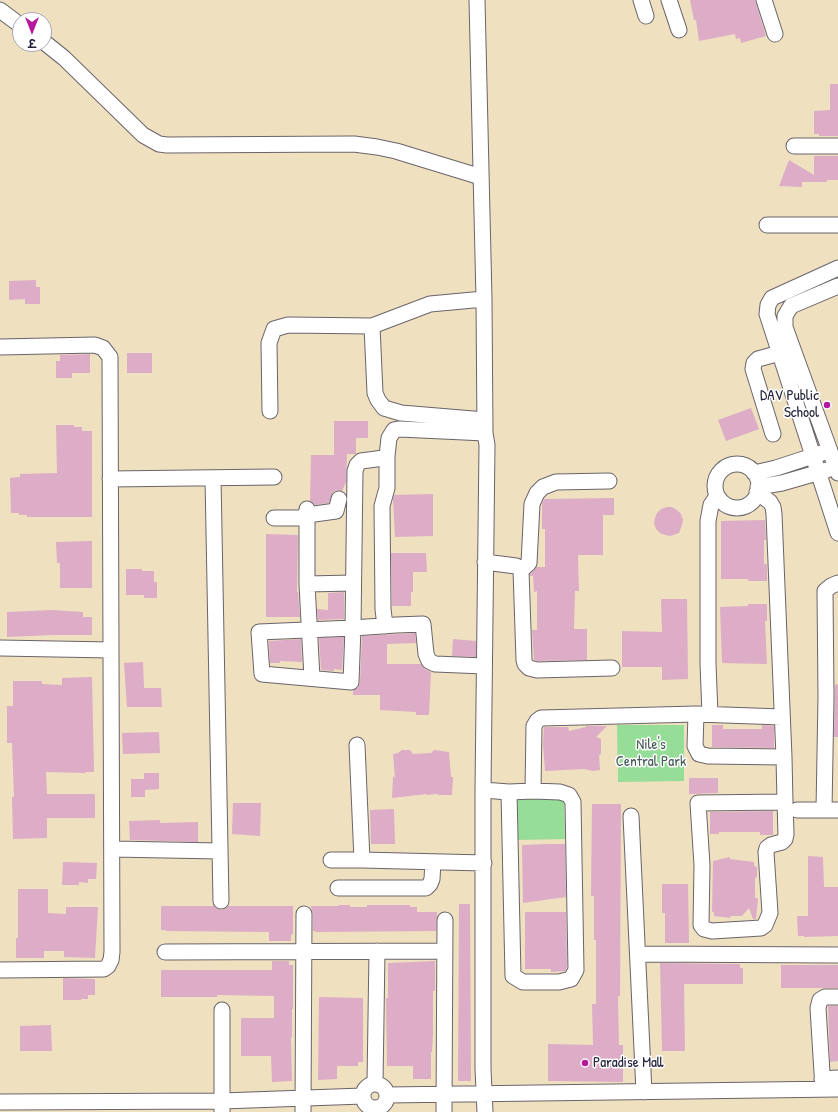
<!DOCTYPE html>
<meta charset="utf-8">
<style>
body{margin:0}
#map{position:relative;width:838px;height:1112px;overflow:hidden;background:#efe0c0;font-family:"Patrick Hand","Playpen Sans Deva",sans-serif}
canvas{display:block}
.north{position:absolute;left:12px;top:12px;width:40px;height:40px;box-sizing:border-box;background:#fff;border:1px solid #a7a7b1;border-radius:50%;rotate:180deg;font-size:11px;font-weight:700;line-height:16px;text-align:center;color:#22223b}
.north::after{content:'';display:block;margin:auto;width:14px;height:18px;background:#b5179e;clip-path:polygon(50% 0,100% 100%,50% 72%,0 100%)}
</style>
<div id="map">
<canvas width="838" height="1112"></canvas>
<div class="north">उ</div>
</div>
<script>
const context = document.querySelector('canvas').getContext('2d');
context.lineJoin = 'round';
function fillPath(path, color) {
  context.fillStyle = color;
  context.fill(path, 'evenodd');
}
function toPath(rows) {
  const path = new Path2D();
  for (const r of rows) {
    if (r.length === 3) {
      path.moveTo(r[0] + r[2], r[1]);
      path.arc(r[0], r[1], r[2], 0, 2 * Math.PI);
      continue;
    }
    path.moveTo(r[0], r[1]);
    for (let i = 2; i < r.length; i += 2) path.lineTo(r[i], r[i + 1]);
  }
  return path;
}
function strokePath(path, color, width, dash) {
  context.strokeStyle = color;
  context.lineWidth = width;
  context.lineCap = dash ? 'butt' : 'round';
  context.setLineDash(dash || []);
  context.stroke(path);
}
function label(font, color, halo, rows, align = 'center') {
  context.font = font + ' "Patrick Hand",sans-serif';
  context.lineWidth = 3;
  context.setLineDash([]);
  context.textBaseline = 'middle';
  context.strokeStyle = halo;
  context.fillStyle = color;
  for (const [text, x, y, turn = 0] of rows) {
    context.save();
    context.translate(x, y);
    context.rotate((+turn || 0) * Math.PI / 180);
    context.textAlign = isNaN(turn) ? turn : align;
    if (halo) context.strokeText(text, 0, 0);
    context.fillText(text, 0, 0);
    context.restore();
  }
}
const green = toPath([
 [617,725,684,725,684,781,618,782],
 [564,798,565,839,518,840,517,799]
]);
const building = toPath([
 [690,0,755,0,766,36,741,43,740,38,736,39,735,34,699,41,696,20,694,20],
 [830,84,838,84,838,136,819,136,819,134,814,134,814,111,830,110],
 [814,156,838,156,838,180,827,180,827,182,802,182,802,187,779,186,789,160,814,175],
 [36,280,36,287,40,287,40,304,25,304,25,299,9,300,9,281],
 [127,353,152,353,152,373,127,373],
 [90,354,90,373,72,373,72,378,56,378,56,361,60,361,60,355],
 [751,408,759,429,726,441,718,420],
 [334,421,368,421,368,438,356,438,356,454,347,454,346,482,342,491,337,490,333,492,329,503,315,505,310,501,311,455,334,455],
 [56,425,74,425,74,427,82,427,82,431,92,431,92,517,27,517,27,515,19,515,19,513,11,513,10,478,20,477,20,474,57,473],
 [433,494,433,536,395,537,393,499,394,495],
 [614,498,614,515,603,515,603,555,578,555,579,591,575,591,574,629,587,629,587,660,538,661,534,660,532,630,537,630,537,591,534,592,533,576,530,576,530,574,537,567,545,567,545,529,542,529,542,504,544,499],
 [667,507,672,507,677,510,681,514,683,520,682,525,679,533,670,536,665,535,660,533,656,529,654,523,655,518,657,513,661,509],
 [765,520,766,540,764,540,764,564,767,564,767,581,748,581,748,579,721,579,721,521],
 [266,534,298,535,297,592,298,592,300,617,266,617],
 [92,541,92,588,60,588,60,563,57,563,56,542],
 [391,553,426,553,427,572,413,572,413,592,411,592,411,606,392,606],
 [126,569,142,569,142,571,154,571,154,582,157,582,157,598,144,598,144,595,126,595],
 [344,592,344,619,318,620,317,609,328,610,328,593],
 [661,599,687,599,688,679,662,680,662,667,622,667,622,631,662,632],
 [748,604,767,604,767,621,765,621,767,664,722,663,720,607,748,606],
 [52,610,83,612,83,617,92,617,92,635,53,635,7,637,7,612],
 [415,633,416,643,387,644,387,664,421,664,425,669,431,672,429,715,416,715,416,712,380,710,380,695,353,695,353,690,358,687,360,682,362,636],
 [344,637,342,670,334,669,334,671,321,670,319,638],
 [301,639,302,662,280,661,280,663,270,663,269,641],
 [453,639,476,641,476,657,452,656],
 [143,662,144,688,161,688,162,707,127,707,124,663],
 [92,677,94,772,86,772,86,773,46,772,47,794,95,794,95,818,47,818,47,838,13,839,12,797,14,797,12,743,7,743,7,706,13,706,13,681,42,681,42,684,62,685,62,678],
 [838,684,838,737,834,737,835,685],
 [712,725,723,725,723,729,762,729,762,725,774,726,774,748,712,747],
 [586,726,607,726,596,737,601,739,601,754,599,755,600,770,593,771,584,769,545,771,543,744,544,727,568,727,569,731,586,727],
 [159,732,160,753,123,754,122,733],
 [402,750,410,750,413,754,431,753,434,750,449,752,451,777,453,777,452,795,439,795,437,794,427,795,427,794,392,798,393,776,395,778,393,754,398,753],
 [144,773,159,773,159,789,145,790,145,797,131,797,131,779,144,779],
 [689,778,718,778,718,793,689,794],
 [233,803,261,803,260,836,232,834],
 [592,804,621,804,620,996,618,996,619,1045,623,1045,623,1082,548,1081,548,1044,593,1045,592,1004,596,1004,596,940,594,940,594,896,591,896],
 [394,809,395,844,371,844,370,810],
 [773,811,773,835,760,835,760,832,719,832,719,834,710,834,710,812],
 [160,820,160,823,198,822,198,842,130,840,129,821],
 [548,844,565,844,566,897,523,903,522,845],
 [808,856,823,857,824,887,838,887,838,936,804,937,804,936,798,936,797,916,808,916],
 [730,857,730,859,754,862,754,866,757,867,757,877,755,878,755,898,758,898,756,919,753,919,749,908,742,916,730,916,731,918,714,916,714,912,712,912,713,861],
 [63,862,97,863,96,879,88,879,88,883,79,882,79,885,62,885],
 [662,884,688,884,689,943,665,943,665,913,662,913],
 [18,889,48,889,48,913,66,914,66,907,98,907,95,958,64,957,64,951,44,951,44,958,16,958,16,938,18,938],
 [459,904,470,904,471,1081,458,1081],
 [339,905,350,905,350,907,367,907,367,905,410,905,410,907,417,907,417,912,437,912,436,931,315,932,315,931,313,931,313,914,311,906,339,906],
 [161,906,214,906,221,910,225,909,228,906,293,906,293,934,291,935,291,941,269,941,269,932,166,931,166,930,161,930],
 [525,912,566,912,567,968,565,971,551,972,551,969,525,969],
 [272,961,289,961,289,965,293,965,293,1009,292,1009,292,1037,291,1037,292,1081,272,1082,271,1056,241,1056,241,1018,274,1018,274,996,217,995,217,997,161,997,161,970,272,970],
 [435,961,435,991,433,991,433,1033,432,1052,431,1052,431,1079,413,1079,413,1066,387,1066,386,998,388,998,388,963],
 [660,963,740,964,740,968,743,968,743,984,684,984,685,1051,662,1051],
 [781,965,838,965,838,988,781,988],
 [63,978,95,979,95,995,88,995,88,999,81,999,81,1000,63,1000],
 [319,997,363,998,363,1062,358,1062,358,1066,337,1066,337,1079,318,1080],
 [828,1006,838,1006,838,1061,830,1062],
 [51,1025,52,1051,20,1051,20,1026]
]);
const minor = toPath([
 [477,0,484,299,485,433,487,445,483,790,483,1069,485,1112],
 [641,0,646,16],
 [669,0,679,30],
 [764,0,775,34],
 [0,10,20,25],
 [44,42,64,58,143,135,159,144,167,145,354,144,377,147,396,151,481,177],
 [794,146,838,146],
 [767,225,838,225],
 [838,268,772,298,768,305,767,314,838,533],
 [838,286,791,306,785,316,785,327,790,341,838,473],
 [372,326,430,304,484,299],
 [0,347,95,345,103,348,110,357,112,952,111,960,108,966,104,969,0,970],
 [270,411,269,343,274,329,288,325,372,326,375,393,378,400,384,408,401,413,485,420],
 [773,434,753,369,754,363,758,359,780,353],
 [737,486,22],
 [754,473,776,468,822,453],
 [213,478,221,901],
 [110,479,274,477],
 [758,487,782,483,827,470],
 [757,492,770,502,773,507,774,514,784,757,785,802,786,834,785,839,782,842,771,845,767,848,766,852,770,913,765,925,761,928,712,931,704,929,701,925,702,865,698,803,785,802],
 [307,509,307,584,312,678],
 [274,518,300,518,307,515,336,511,339,499],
 [485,562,516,566,521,570,524,660,525,664,529,668,537,670,612,668],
 [521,570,529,563,532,504,537,493,543,487,556,482,609,481],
 [307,584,353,583],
 [385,626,383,609,382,506,387,488,387,456],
 [0,648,111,650],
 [484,666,435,664,429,661,426,654,423,624,396,625,353,628,259,632,262,674,351,682,353,628,355,471,357,465,361,461,384,458,387,456,389,438,394,430,400,429,485,433],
 [696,714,695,746,699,754,708,756,784,757],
 [710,714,708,664,708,521,711,505,717,496],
 [357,745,362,860],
 [483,790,509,792,533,791,560,792,569,795,573,802,576,970,571,979,559,982,523,982,513,976,509,792],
 [533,791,534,726,537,721,541,718,696,714,782,717],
 [797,810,838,810],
 [824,810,826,697,825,591,831,586,838,583],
 [631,816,644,1092],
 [112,849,220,851],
 [331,860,362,860,484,863],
 [338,888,426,888,430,884,432,879,433,862],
 [165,952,445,951],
 [638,954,838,955],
 [222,1010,222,1112],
 [822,1079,838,1078],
 [375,1083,377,951],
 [375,1096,12],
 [823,1089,818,1008,820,1000,825,997,838,997],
 [387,1095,838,1089],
 [0,1102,222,1101,363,1096],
 [303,1112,304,914],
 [444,1112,445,920]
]);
const markers = [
 [827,405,4,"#b5179e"],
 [585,1063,4,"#b5179e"]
];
const poiNames = [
 ["DAV Public",819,396],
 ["School",819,413],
 ["Paradise Mall",593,1063,"left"]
];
const parkNames = [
 ["Nile's",651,745],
 ["Central Park",651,762]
];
fillPath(green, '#96dd97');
fillPath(building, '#ddacc6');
strokePath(minor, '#6a646a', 17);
strokePath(minor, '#fff', 15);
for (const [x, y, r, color] of markers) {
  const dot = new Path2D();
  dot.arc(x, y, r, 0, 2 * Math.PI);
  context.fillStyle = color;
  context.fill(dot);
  strokePath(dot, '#fff', 1.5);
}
label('15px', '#22223b', '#fff', poiNames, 'right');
label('15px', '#455a57', '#fff', parkNames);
</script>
